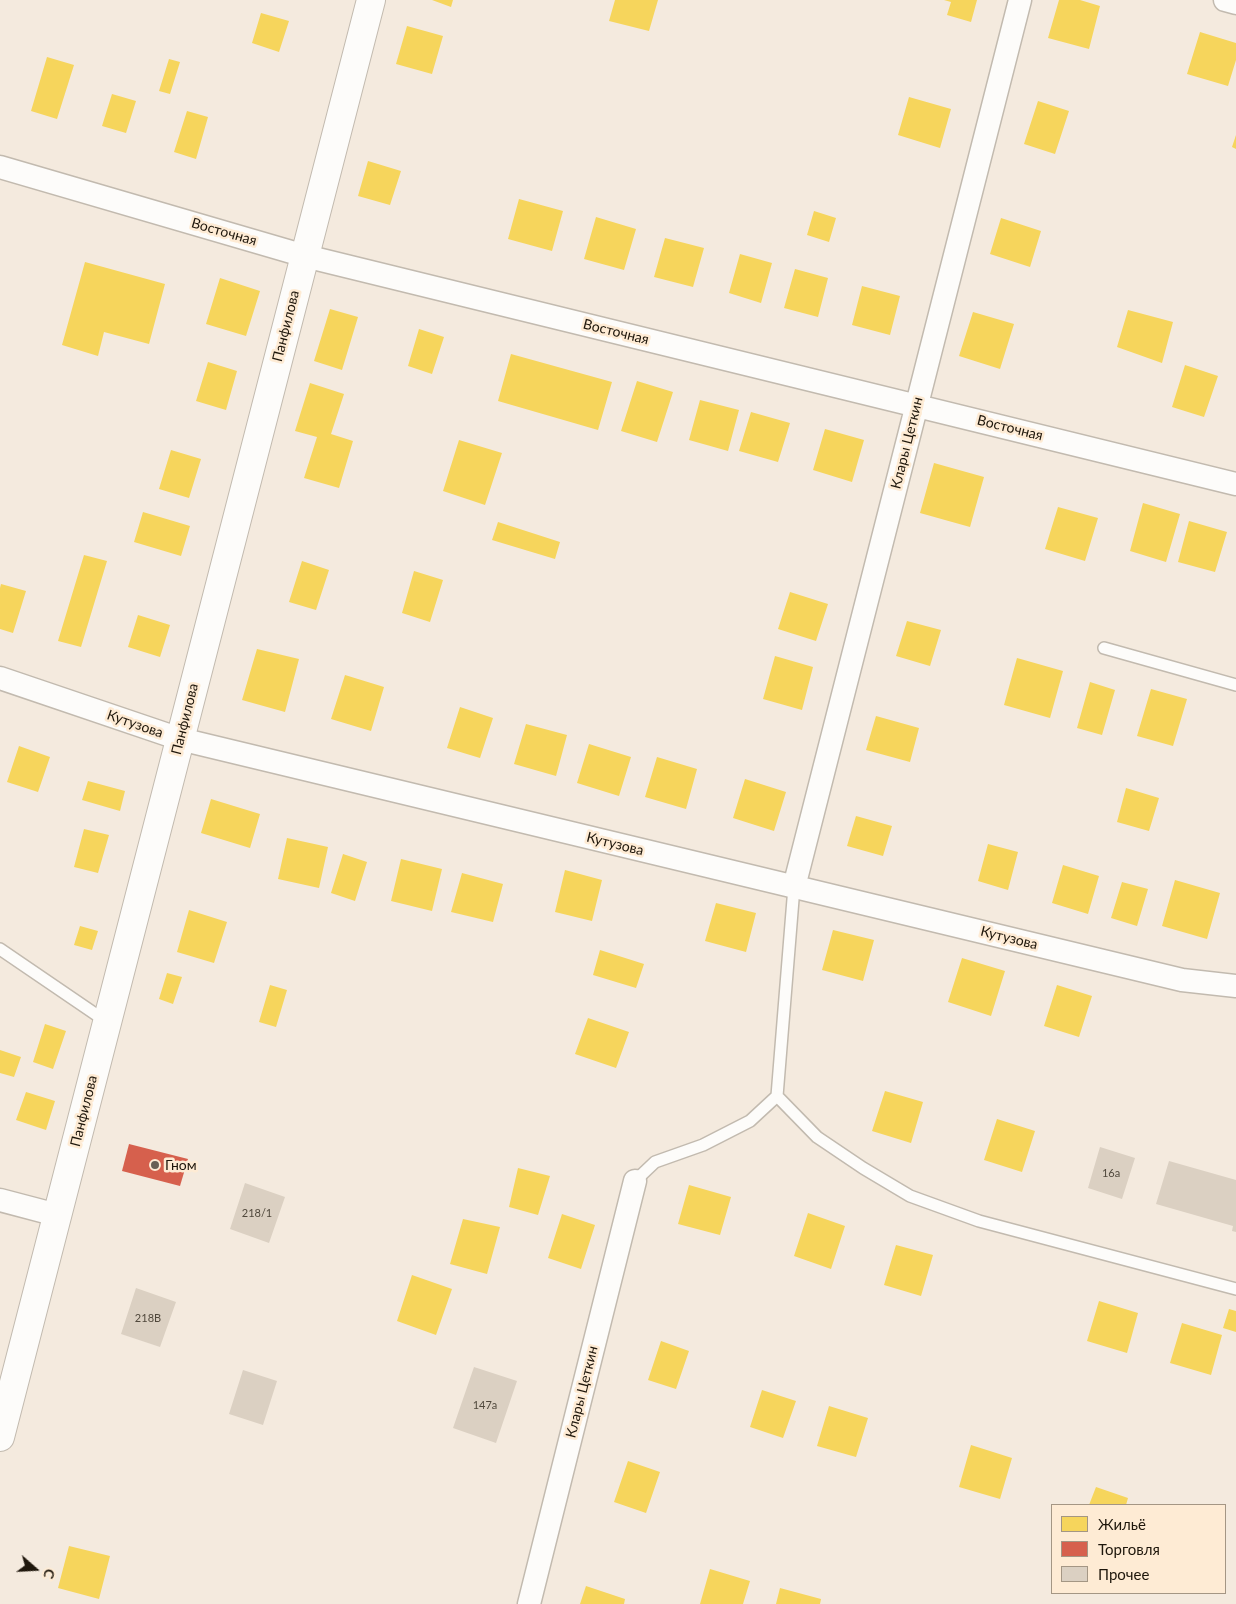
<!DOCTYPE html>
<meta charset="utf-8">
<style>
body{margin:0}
#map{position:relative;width:1236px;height:1604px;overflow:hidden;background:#f4eade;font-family:Lato,sans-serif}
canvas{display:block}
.legend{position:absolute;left:1051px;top:1504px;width:175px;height:90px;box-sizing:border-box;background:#feebd4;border:1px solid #a49684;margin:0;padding:6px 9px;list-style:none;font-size:15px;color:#1e160b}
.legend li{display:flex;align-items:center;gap:10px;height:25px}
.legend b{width:25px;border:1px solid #a49684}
.north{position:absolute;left:10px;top:1544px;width:50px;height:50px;-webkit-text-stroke:4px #feebd4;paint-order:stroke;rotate:109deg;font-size:14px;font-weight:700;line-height:20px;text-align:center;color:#1e160b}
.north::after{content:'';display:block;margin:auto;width:18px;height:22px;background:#1e160b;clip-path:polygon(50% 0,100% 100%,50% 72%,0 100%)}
</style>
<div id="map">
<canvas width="1236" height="1604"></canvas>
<ul class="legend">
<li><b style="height:14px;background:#f6d55c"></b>Жильё</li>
<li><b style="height:14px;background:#d6604d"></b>Торговля</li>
<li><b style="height:14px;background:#dbd0c2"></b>Прочее</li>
</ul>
<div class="north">С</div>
</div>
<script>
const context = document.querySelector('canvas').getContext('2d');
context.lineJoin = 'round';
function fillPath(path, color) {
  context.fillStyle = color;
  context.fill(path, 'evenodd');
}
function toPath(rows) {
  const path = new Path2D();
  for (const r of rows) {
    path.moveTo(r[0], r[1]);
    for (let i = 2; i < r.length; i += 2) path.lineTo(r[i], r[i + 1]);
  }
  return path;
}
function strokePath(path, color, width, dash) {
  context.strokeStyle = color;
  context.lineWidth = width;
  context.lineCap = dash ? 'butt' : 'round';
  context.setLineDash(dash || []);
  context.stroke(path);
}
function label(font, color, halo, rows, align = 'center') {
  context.font = font + ' Lato,sans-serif';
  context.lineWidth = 5;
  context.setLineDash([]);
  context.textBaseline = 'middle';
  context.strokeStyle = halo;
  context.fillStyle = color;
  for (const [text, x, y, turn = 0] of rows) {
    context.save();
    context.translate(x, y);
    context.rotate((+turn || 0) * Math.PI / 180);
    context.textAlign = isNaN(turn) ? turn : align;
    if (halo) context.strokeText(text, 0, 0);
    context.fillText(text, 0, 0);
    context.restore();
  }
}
const homes = toPath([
 [432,0,453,0,451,7],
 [615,0,658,0,649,31,609,21],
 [944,0,977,0,971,22,947,15,951,2],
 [1059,0,1080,0,1100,6,1089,49,1048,38],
 [261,13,289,21,279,52,252,43],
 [407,26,443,36,432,74,396,64],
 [1200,32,1236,43,1236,60,1228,86,1187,74],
 [47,57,74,65,57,119,31,111],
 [169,59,180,62,170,94,159,91],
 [112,94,136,101,126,133,102,126],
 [909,97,951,109,940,148,898,135],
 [1038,101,1069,111,1055,154,1024,144],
 [187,111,208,117,196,159,174,152],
 [1236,135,1236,149,1232,147],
 [368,161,401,171,390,205,358,196],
 [519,199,563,211,552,251,508,239],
 [814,211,836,218,829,242,807,235],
 [596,217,636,229,624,270,584,259],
 [1001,218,1041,231,1030,267,990,254],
 [665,238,704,248,693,287,654,277],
 [740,254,772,263,761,303,729,293],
 [85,262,165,284,149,344,104,332,98,356,62,345],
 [795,269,828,278,818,317,784,308],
 [220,278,260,291,246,336,206,324],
 [862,286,900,296,890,335,852,325],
 [330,309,358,317,342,370,314,361],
 [1128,310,1173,322,1162,363,1117,347],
 [973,312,1014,324,1000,369,959,356],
 [419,329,444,337,432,374,408,366],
 [511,354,612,382,598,430,498,401],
 [208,362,237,371,226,410,196,401],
 [1185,365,1218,376,1204,417,1172,407],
 [637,381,673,392,657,442,621,431],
 [310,383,344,394,331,434,353,441,339,488,304,478,317,437,295,431],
 [700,400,739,410,728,451,689,440],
 [751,412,790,423,778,462,739,451],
 [825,429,864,440,852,482,813,470],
 [459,440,502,453,485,505,443,491],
 [171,450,201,459,189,498,159,489],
 [934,463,984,477,970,527,920,513],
 [1143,503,1180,514,1166,562,1130,551],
 [1058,507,1098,518,1085,561,1045,549],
 [143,512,190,526,181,556,134,542],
 [1189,521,1227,532,1215,572,1178,562],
 [498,522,560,542,555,559,492,540],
 [84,555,107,561,81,647,58,641],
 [302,561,329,570,316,610,289,602],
 [414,571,443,580,430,622,402,613],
 [1,584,26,591,13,633,0,629,0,588],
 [790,592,828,604,816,641,778,629],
 [138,615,170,625,160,657,128,647],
 [907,621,941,630,930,666,896,656],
 [257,649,299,659,285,712,242,700],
 [775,656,813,667,802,710,763,699],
 [1017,658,1063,671,1050,718,1004,705],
 [345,675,384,687,371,731,331,719],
 [1090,682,1115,690,1102,735,1077,728],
 [1151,689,1187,699,1173,746,1137,736],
 [460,707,493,718,480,758,447,748],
 [876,716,919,728,910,762,866,750],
 [526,724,567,735,556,776,514,764],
 [589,744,631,757,619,796,577,783],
 [19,746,50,757,38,792,7,782],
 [657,757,697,769,686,809,645,797],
 [745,779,786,792,774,831,733,818],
 [88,781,125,791,120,811,82,800],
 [1126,788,1159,798,1149,831,1117,822],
 [211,799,260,814,250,848,201,833],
 [856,816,892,826,883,856,847,846],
 [84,829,109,835,98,873,74,867],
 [287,838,328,847,319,888,278,879],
 [988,844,1018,852,1008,890,978,881],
 [343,854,367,862,355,901,331,893],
 [401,859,442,869,432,911,391,901],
 [1063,865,1099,876,1088,914,1052,903],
 [565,870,602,880,592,921,555,912],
 [462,873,503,884,493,922,451,912],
 [1175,880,1220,893,1207,939,1162,926],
 [1122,882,1148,889,1137,926,1111,918],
 [716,903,756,913,746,952,705,941],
 [189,910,227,922,214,963,177,952],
 [80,926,98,931,92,950,74,945],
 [833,930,874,940,863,981,822,970],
 [600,950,644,964,636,988,593,975],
 [962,958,1005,971,991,1016,948,1002],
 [167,973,182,977,173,1004,159,999],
 [270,985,287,990,276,1027,259,1022],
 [1057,985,1092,996,1079,1037,1044,1026],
 [588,1018,629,1032,616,1068,575,1054],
 [45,1024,66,1031,53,1069,33,1062],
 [0,1050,21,1057,14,1077,0,1073],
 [885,1091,923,1102,911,1143,872,1131],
 [26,1092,55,1101,46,1130,16,1120],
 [997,1119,1035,1131,1022,1172,984,1160],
 [518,1168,550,1176,538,1215,509,1207],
 [689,1185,731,1197,720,1235,678,1224],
 [808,1213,845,1226,831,1269,794,1256],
 [562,1214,595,1225,581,1269,548,1258],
 [463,1219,500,1227,487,1274,450,1264],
 [896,1245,933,1255,921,1296,884,1285],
 [412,1275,452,1289,436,1335,397,1321],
 [1099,1301,1138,1313,1127,1353,1087,1341],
 [1229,1309,1236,1311,1236,1332,1223,1328],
 [1182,1323,1222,1335,1211,1375,1170,1363],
 [661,1341,689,1351,676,1389,648,1380],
 [762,1390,796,1401,783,1438,750,1427],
 [829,1406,868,1418,856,1457,817,1446],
 [971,1445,1012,1458,1000,1499,959,1487],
 [628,1461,660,1472,646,1513,614,1502],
 [1096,1487,1128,1498,1126,1505,1089,1505],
 [69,1546,110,1556,99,1599,58,1588],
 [710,1569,750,1581,743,1604,700,1604],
 [586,1586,625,1599,624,1604,580,1604],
 [780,1588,821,1599,820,1604,776,1604]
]);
const shops = toPath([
 [129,1144,188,1159,180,1186,122,1171]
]);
const building = toPath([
 [1100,1147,1135,1158,1122,1199,1088,1188],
 [1169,1161,1236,1180,1236,1232,1232,1231,1233,1226,1156,1204],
 [245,1183,285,1197,269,1243,230,1229],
 [136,1288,176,1302,160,1347,121,1334],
 [474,1367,517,1381,496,1443,453,1428],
 [243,1370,277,1381,263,1425,229,1414]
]);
const service = toPath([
 [1104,648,1236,685],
 [0,949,107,1022],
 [777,1096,794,887],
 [635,1181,655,1162,703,1145,750,1121,777,1096,817,1137,863,1168,910,1196,979,1221,1236,1289]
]);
const minor = toPath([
 [1225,0,1236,3],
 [0,167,305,256,1236,484],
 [0,678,180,739,1182,980,1236,986],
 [794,887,1020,0],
 [0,1200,57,1215],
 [529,1604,635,1181]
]);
const tertiary = toPath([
 [0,1437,371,0]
]);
const markers = [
 [155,1165,5,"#696055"]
];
const numberNames = [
 ["16а",1111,1173],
 ["218/1",257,1213],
 ["218В",148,1318],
 ["147а",485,1405]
];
const streetNames = [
 ["Восточная",224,232,16],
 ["Панфилова",286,326,-76],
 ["Восточная",616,332,14],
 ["Восточная",1010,428,14],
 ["Клары Цеткин",907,443,-76],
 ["Панфилова",185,719,-76],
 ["Кутузова",135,724,19],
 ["Кутузова",615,844,14],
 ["Кутузова",1009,938,14],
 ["Панфилова",84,1111,-76],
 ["Клары Цеткин",582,1392,-76]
];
const poiNames = [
 ["Гном",165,1165]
];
fillPath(homes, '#f6d55c');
fillPath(shops, '#d6604d');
fillPath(building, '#dbd0c2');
strokePath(service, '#c2baaf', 14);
strokePath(minor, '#c2baaf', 25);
strokePath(tertiary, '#c2baaf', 30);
strokePath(service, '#fdfcfa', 11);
strokePath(minor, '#fdfcfa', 22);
strokePath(tertiary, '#fdfcfa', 28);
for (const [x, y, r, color] of markers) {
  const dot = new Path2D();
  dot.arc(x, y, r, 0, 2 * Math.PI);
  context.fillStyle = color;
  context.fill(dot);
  strokePath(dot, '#feebd4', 2);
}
label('11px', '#50483c', null, numberNames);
label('14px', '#1e160b', '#feebd4', streetNames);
label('14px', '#1e160b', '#feebd4', poiNames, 'left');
</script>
